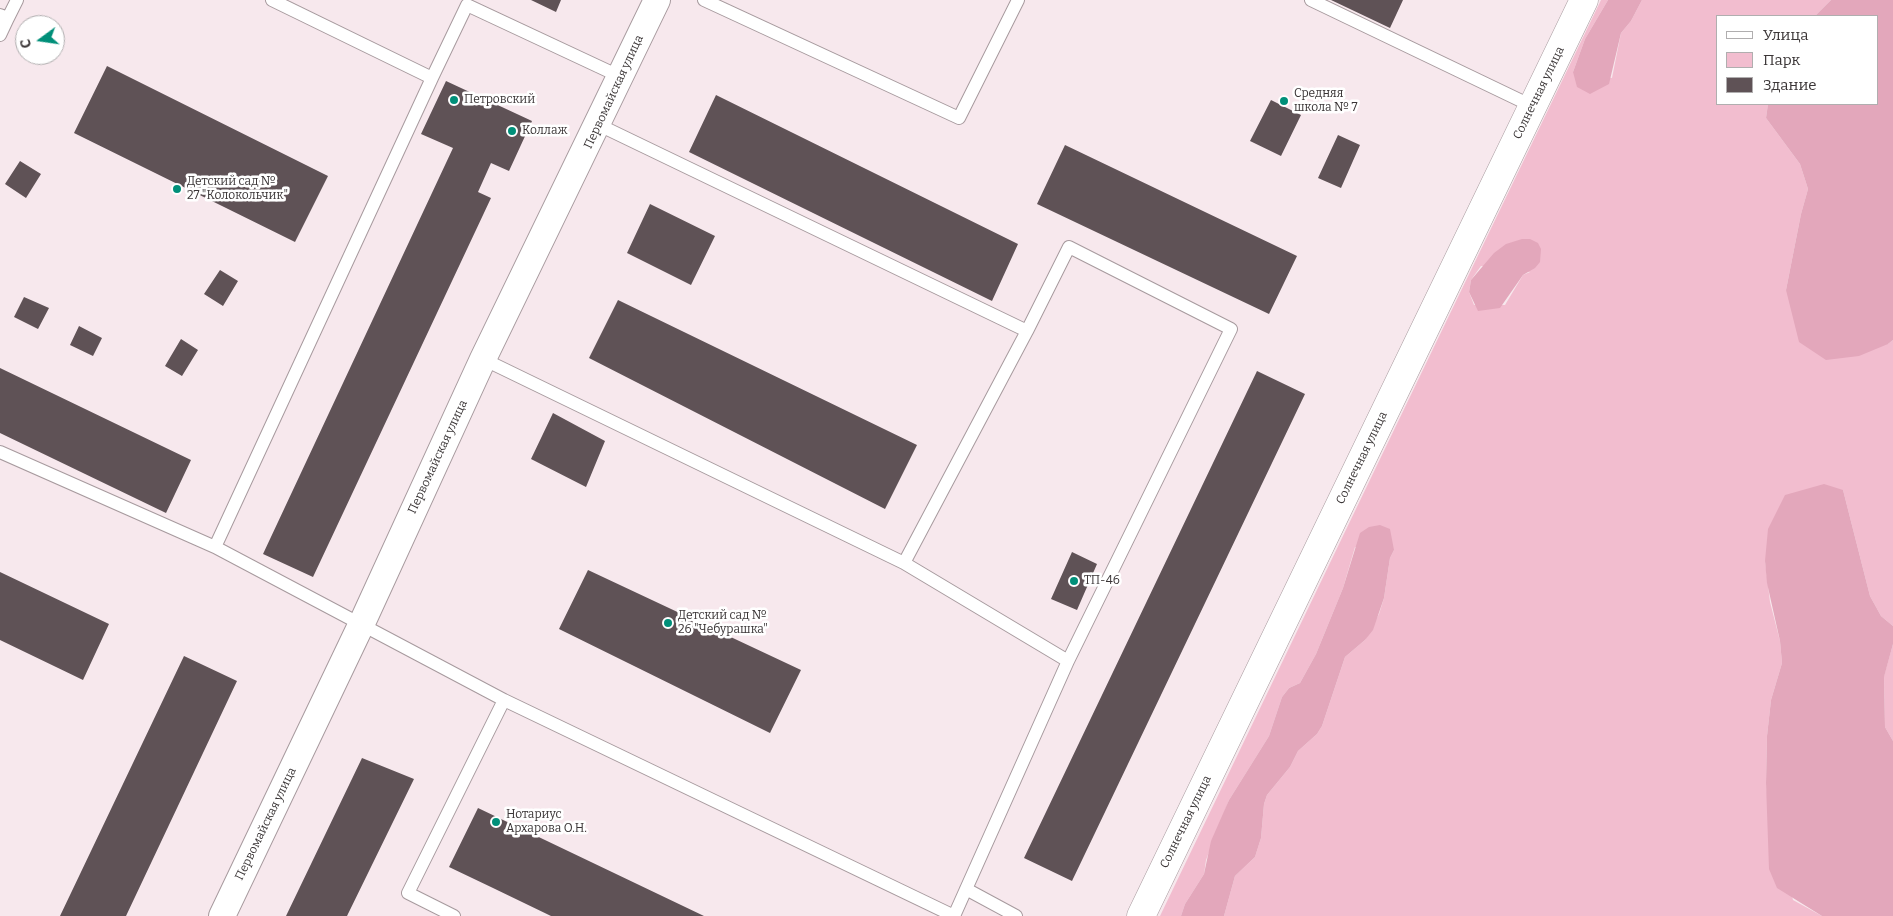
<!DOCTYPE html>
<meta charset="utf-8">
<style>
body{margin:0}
#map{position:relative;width:1893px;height:916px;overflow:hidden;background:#f7e8ed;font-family:Bitter,serif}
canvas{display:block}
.legend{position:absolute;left:1716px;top:15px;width:162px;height:90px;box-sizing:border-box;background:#fff;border:1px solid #b0aeaf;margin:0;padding:6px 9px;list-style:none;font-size:15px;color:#3a3536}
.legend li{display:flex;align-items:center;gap:10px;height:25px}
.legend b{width:25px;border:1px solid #b0aeaf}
.north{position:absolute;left:15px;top:15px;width:50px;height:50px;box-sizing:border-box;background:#fff;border:1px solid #b0aeaf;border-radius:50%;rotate:256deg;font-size:14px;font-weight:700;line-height:20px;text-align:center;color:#3a3536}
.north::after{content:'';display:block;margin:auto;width:18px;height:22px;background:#008f79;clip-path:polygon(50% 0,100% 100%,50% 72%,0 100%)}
</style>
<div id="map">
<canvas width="1893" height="916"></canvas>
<ul class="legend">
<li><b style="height:6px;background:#fff"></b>Улица</li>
<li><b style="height:14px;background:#f2bdcf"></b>Парк</li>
<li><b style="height:14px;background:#5f5256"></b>Здание</li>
</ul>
<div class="north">С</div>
</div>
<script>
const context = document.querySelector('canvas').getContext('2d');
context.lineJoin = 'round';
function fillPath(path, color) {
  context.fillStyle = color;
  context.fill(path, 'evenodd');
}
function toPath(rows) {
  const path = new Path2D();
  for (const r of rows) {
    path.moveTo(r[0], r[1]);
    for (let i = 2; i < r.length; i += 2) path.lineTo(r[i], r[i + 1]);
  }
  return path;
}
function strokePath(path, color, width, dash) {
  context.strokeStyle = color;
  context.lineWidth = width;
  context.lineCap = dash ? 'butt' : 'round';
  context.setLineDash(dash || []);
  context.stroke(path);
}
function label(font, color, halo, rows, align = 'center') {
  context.font = font + ' Bitter,serif';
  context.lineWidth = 5;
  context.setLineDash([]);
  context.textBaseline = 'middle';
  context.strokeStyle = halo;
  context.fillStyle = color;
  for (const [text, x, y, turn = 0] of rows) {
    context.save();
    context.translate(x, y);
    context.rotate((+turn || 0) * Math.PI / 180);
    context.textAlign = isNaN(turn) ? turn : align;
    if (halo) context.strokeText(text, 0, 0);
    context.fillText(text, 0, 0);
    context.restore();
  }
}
const green = toPath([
 [1601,0,1608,0,1585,39,1573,72,1612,78,1621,33,1631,21,1642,0,1831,0,1815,16,1717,16,1717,104,1768,104,1766,118,1800,164,1808,189,1801,214,1786,290,1888,344,1893,340,1893,626,1881,616,1870,596,1843,490,1765,561,1770,602,1780,641,1782,663,1771,700,1767,736,1766,783,1768,803,1793,900,1822,916,1224,916,1235,876,1255,857,1261,838,1264,804,1267,795,1290,767,1298,751,1317,734,1322,726,1345,657,1365,640,1379,614,1384,598,1390,558,1394,550,1355,547,1343,588,1316,654,1300,683,1289,688,1282,697,1269,736,1229,800,1206,860,1204,874,1185,904,1181,916,1160,916],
 [1481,266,1530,272,1523,275,1505,305,1474,305,1469,292,1471,280],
 [1893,644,1893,741,1885,727,1884,676]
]);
const forest = toPath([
 [1608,0,1642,0,1631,21,1621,33,1609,84,1590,94,1577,87,1573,72,1585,39],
 [1831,0,1893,0,1893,340,1888,344,1859,356,1826,360,1799,342,1786,290,1801,214,1808,189,1800,164,1766,118,1768,104,1877,104,1877,16,1815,16],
 [1522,239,1530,239,1538,243,1541,249,1540,262,1535,268,1523,275,1500,308,1478,311,1469,292,1471,280,1494,253,1506,244],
 [1824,484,1843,490,1870,596,1881,616,1893,626,1893,644,1884,677,1885,727,1893,741,1893,916,1822,916,1777,888,1769,869,1766,783,1767,736,1771,700,1782,663,1780,641,1767,583,1765,561,1768,529,1785,495],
 [1380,525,1390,529,1394,550,1390,558,1384,598,1373,630,1365,640,1345,657,1322,726,1317,734,1298,751,1290,767,1267,795,1264,804,1261,838,1255,857,1235,876,1224,916,1181,916,1185,904,1204,874,1211,841,1229,800,1269,736,1282,697,1289,688,1300,683,1316,654,1343,588,1360,533,1369,527]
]);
const building = toPath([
 [531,0,561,0,556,12],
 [1331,0,1403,0,1390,28],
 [107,66,328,176,295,242,74,133],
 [446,81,532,121,509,171,491,163,478,192,491,198,313,577,263,554,453,148,421,134],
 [716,95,1018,244,992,301,689,152],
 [1271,100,1301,115,1281,156,1250,141],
 [1338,135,1360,145,1341,188,1318,178],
 [1065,145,1297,256,1269,314,1037,204],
 [20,161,41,174,26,198,5,184],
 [650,204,715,236,691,285,627,253],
 [220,270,238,281,223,306,204,294],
 [24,297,49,308,38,329,14,317],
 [618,300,917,445,885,509,589,358],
 [79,326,102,338,93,356,70,345],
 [181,339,198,350,182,376,165,366],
 [0,368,191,460,166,513,0,433],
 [1257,371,1305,394,1072,881,1024,858],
 [553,413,605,441,586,487,531,459],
 [1072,552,1097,564,1077,610,1051,599],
 [588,570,801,670,770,733,559,629],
 [0,572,109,624,83,680,0,640],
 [184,656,237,681,126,916,60,916],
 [362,758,414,779,347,916,286,916],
 [478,808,704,916,551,916,493,888,449,867]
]);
const lane = toPath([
 [272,0,432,78,467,5,621,77],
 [704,0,959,118,1018,0],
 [1311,0,1532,106],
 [0,15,8,18,17,0],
 [0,35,8,18],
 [599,125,1027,331],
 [483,359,904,563],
 [0,452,215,547,432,78],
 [215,547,504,700,954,916],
 [966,889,1016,916],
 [454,916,408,893,504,700],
 [954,916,1068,661,1231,329,1069,247,1027,331,904,563,1068,661]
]);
const street = toPath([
 [222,916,362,623,483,359,657,0]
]);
const secondary = toPath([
 [1141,916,1584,0]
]);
const markers = [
 [454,100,5,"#008f79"],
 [1284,101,5,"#008f79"],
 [512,131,5,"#008f79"],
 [177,189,5,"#008f79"],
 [1074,581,5,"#008f79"],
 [668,623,5,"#008f79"],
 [496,822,5,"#008f79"]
];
const streetNames = [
 ["Первомайская улица",614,92,-65],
 ["Солнечная улица",1539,93,-64],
 ["Первомайская улица",438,457,-65],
 ["Солнечная улица",1362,458,-64],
 ["Солнечная улица",1186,822,-64],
 ["Первомайская улица",266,824,-64]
];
const poiNames = [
 ["Средняя",1294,94],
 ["школа № 7",1294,108],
 ["Петровский",464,100],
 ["Коллаж",522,131],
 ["Детский сад №",187,182],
 ["27 \"Колокольчик\"",187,196],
 ["ТП-46",1084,581],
 ["Детский сад №",678,616],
 ["26 \"Чебурашка\"",678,630],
 ["Нотариус",506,815],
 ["Архарова О.Н.",506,829]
];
fillPath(green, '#f2bdcf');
fillPath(forest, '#e3a7bb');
fillPath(building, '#5f5256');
strokePath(lane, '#a79a9e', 14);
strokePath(street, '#a79a9e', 28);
strokePath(secondary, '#a79a9e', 29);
strokePath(lane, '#fff', 12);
strokePath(street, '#fff', 26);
strokePath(secondary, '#fff', 28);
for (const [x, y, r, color] of markers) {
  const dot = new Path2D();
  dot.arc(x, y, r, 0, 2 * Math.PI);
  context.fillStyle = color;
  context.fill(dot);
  strokePath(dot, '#fff', 2);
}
label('12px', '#3a3536', '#fff', streetNames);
label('12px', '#3a3536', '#fff', poiNames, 'left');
</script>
